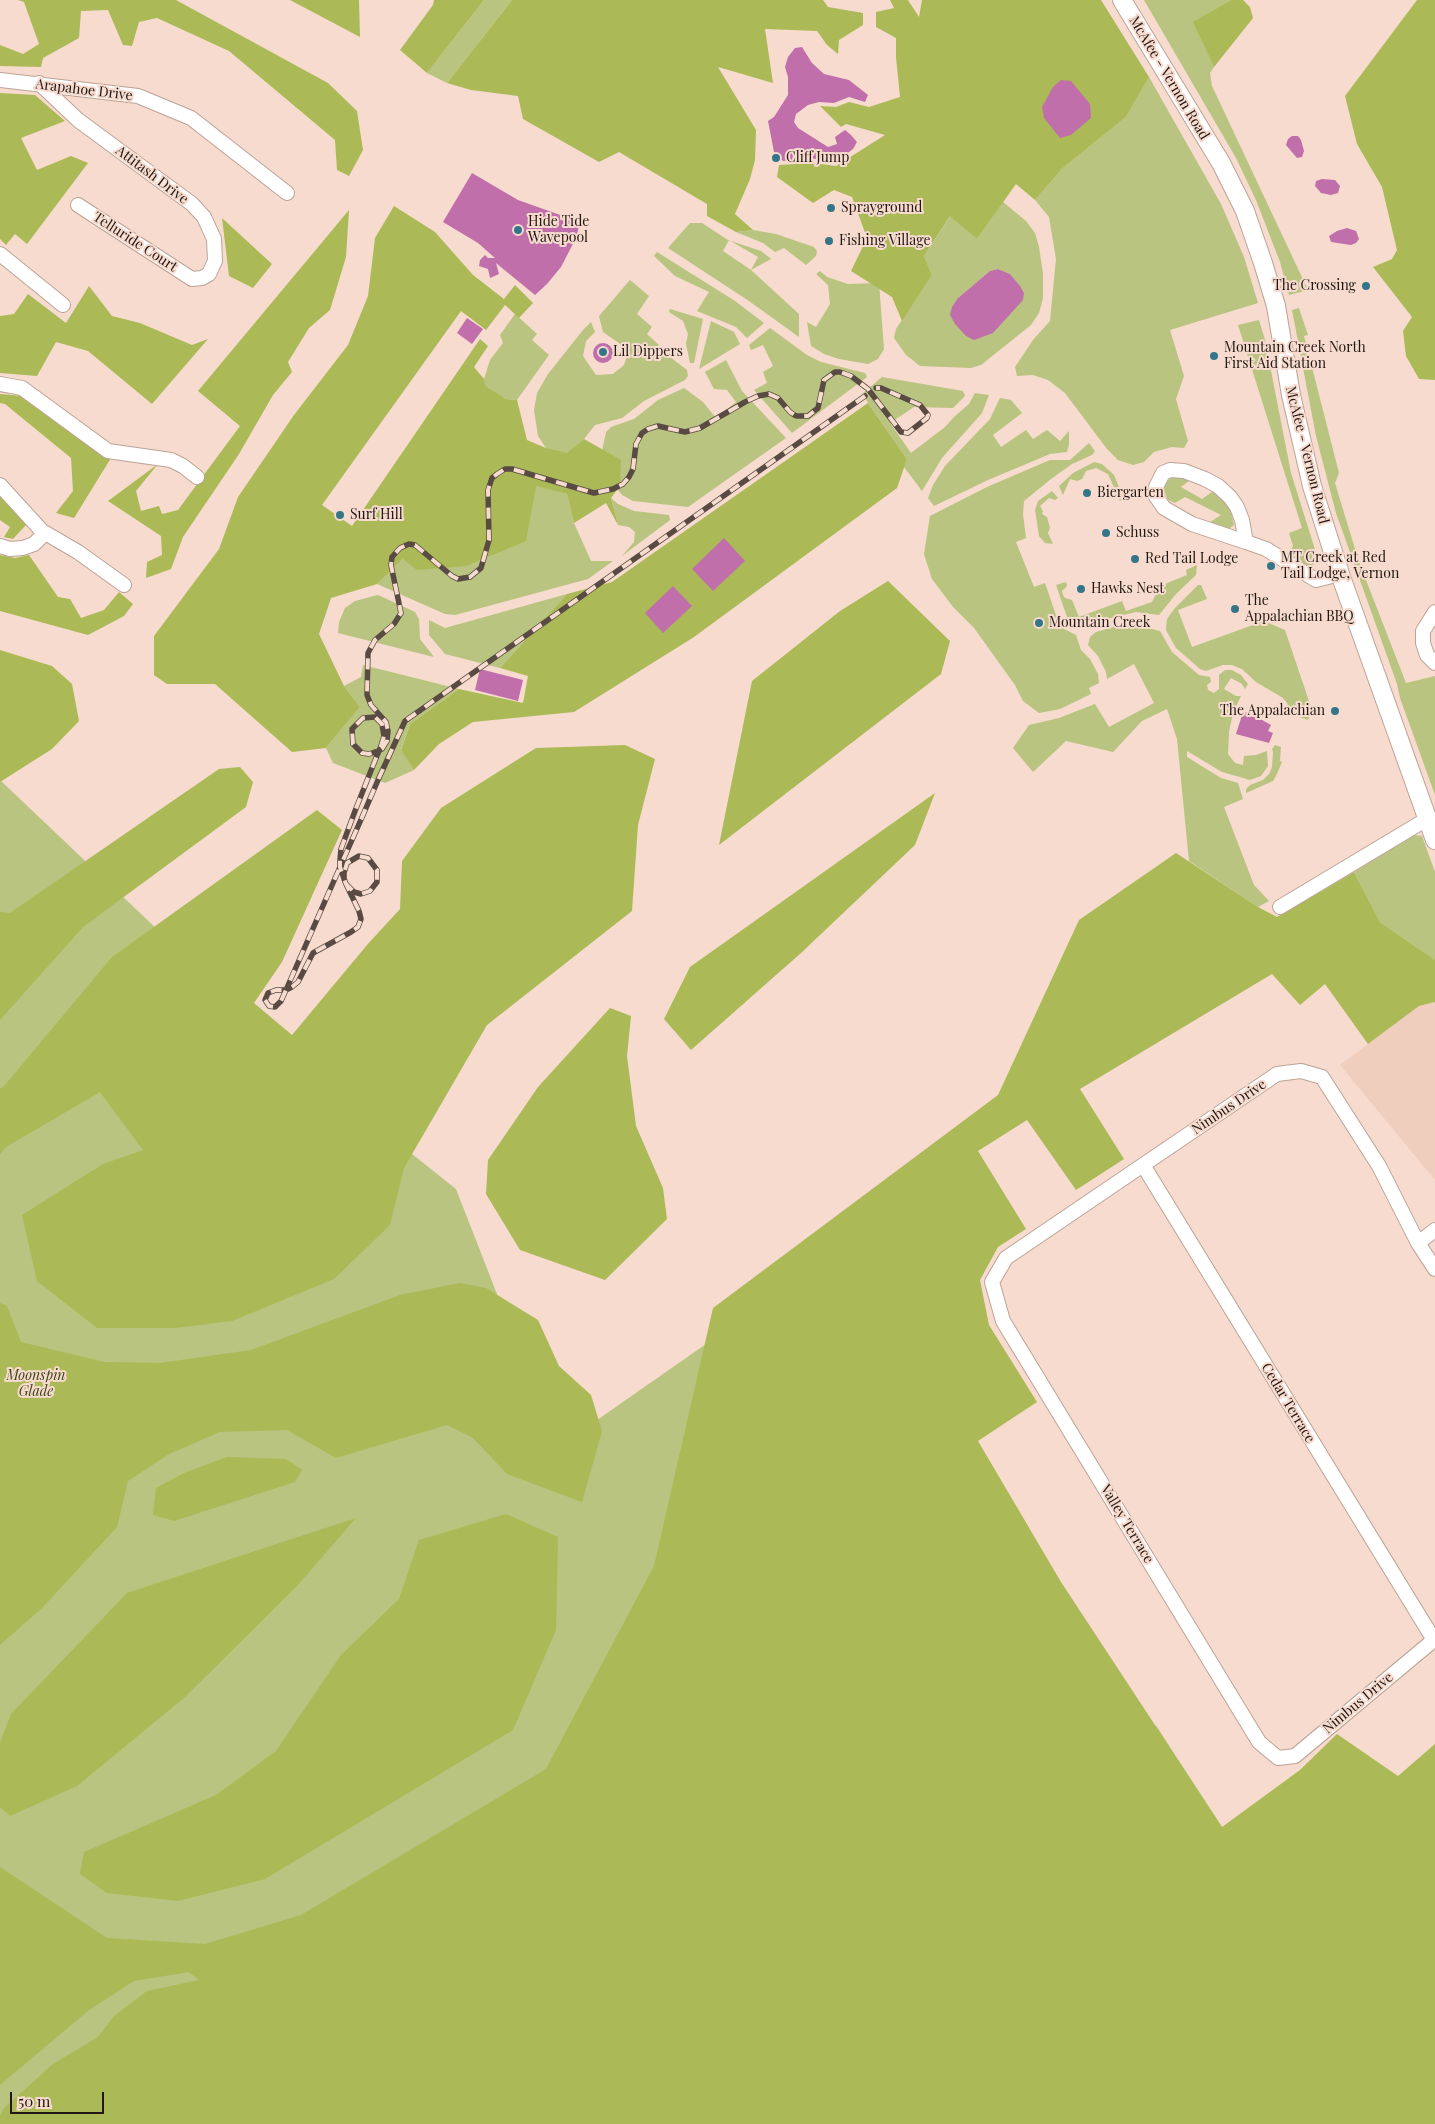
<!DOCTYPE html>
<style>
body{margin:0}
#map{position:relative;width:1435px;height:2124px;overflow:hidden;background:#f6dbce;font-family:"Playfair Display",serif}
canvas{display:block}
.scale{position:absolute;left:10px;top:2092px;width:94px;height:22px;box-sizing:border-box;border:2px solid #211713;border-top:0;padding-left:6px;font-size:15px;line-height:18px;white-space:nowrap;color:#211713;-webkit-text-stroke:4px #f6dbce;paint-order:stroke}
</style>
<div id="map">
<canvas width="1435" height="2124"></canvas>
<div class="scale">50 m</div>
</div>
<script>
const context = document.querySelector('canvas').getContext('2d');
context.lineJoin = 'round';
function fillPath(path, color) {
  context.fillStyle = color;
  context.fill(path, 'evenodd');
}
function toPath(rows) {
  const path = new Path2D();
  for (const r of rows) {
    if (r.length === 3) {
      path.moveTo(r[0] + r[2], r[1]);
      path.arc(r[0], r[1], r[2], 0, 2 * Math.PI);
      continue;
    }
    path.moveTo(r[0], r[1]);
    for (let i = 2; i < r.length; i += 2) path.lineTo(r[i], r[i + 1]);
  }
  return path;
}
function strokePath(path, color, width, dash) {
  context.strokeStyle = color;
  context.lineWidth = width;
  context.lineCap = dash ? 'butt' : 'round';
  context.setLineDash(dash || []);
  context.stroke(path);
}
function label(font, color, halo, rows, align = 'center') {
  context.font = font + ' "Playfair Display",serif';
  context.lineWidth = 4;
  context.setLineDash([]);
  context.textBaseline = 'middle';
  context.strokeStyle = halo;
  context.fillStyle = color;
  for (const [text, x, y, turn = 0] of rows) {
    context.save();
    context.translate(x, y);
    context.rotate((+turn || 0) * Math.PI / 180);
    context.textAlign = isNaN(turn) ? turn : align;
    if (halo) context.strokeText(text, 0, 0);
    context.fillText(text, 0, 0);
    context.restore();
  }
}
const built = toPath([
 [1435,1002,1435,1180,1340,1065,1419,1006]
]);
const green = toPath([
 [484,0,512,0,447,83,427,73],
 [1144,0,1231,0,1194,22,1214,67,1210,73,1212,86,1308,290,1289,295,1280,262,1256,200,1236,158],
 [1149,77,1221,204,1244,257,1258,303,1170,330,1184,376,1176,399,1188,441,1184,448,1172,447,1154,452,1144,462,1133,465,1118,460,1107,449,1065,393,1048,380,1033,375,1017,376,1015,367,1033,340,1050,321,1056,259,1049,217,1035,200,1063,168,1126,117],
 [1003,202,1026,221,1035,233,1039,247,1043,274,1043,298,1039,313,1031,325,981,365,971,368,920,366,906,355,894,338,896,329,932,275,924,256,951,215,977,239],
 [998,269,1010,274,1024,293,958,298,990,271],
 [690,223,702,223,728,240,761,251,771,259,751,270,799,314,799,337,749,301,668,248],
 [729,240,758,257,751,270,723,251],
 [753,230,776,234,814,247,817,251,816,256,806,265,784,248,775,252,763,243,736,232],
 [657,252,735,301,764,323,747,338,736,327,697,311,709,292,675,276,654,256],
 [820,271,827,277,848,284,879,283,884,349,878,359,868,364,839,359,824,354,811,346,807,322,816,327,830,304,828,285,816,274],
 [630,280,649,296,637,314,652,327,647,334,659,345,657,347,687,370,688,376,685,380,644,401,622,418,595,425,584,439,567,454,546,448,538,436,534,410,537,393,548,374,583,330,591,322,595,332,586,341,583,356,596,375,613,374,624,365,629,350,603,332,599,316],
 [1299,308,1308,335,1304,336,1339,473,1335,483,1359,562,1406,683,1435,676,1435,795,1400,698,1397,684,1336,513,1316,436,1292,310],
 [670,309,703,319,694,363,690,363,686,344,688,334,683,321,669,312],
 [515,314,537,334,532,340,549,355,517,400,506,399,486,386,484,379,490,360,503,343,500,335],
 [1259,320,1265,340,1291,473,1318,559,1312,566,1301,564,1290,553,1293,546,1289,533,1302,528,1238,325],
 [711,321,734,332,740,344,699,369],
 [770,328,807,355,821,362,865,373,867,377,792,433,754,390,767,383,763,372,773,366,763,345,751,350,749,345],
 [726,360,742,391,786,438,688,507,633,501,622,495,618,490,621,460,602,451,606,432,611,427,634,419,658,400,684,388,703,402,716,418,736,402,727,390,714,389,705,372],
 [882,377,963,391,965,396,953,408,914,407,890,423,911,453,945,427,954,417,969,404,975,393,989,395,982,413,942,458,922,491,904,467,907,459,862,394],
 [1000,398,1011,400,1022,413,993,435,1001,447,1026,430,1033,439,1047,430,1060,441,1069,431,1069,445,1067,452,1050,454,988,480,934,506,928,498,933,485,945,466,990,419],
 [1089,443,1095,451,1092,455,1072,464,1051,479,1024,501,1023,514,1026,538,1016,542,1034,587,1045,583,1060,627,1076,635,1081,650,1090,659,1098,674,1099,683,1089,688,1091,694,1060,709,1039,713,1023,701,1015,685,974,628,953,607,932,579,924,554,930,516,987,487,1050,460,1070,460],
 [1094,462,1102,464,1114,475,1123,497,1121,500,1120,501,1108,474,1096,468,1086,471,1082,479,1077,481,1070,479,1063,495,1059,486,1073,473],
 [1177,476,1188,477,1189,481,1181,487,1202,499,1212,492,1218,493,1230,507,1234,525,1230,528,1224,529,1211,525,1210,522,1221,515,1185,497,1175,503,1168,500,1163,489,1165,483,1171,478],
 [535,485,567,494,574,523,591,561,613,561,588,579,455,615,445,614,377,584,403,559],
 [1052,491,1058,498,1055,500,1049,498,1040,506,1043,511,1042,514,1047,517,1050,528,1048,533,1053,544,1045,543,1039,536,1035,510,1038,501],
 [611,498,618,504,634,511,669,515,670,520,622,556,634,542,635,532,629,527,618,525],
 [1197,565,1196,575,1176,594,1159,615,1136,612,1079,626,1068,620,1056,585,1066,582,1067,586,1062,591,1063,595,1065,598,1072,600,1079,617,1122,601,1126,611,1152,602,1160,586,1187,575,1186,570],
 [1198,585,1201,585,1207,599,1178,610,1192,647,1264,621,1285,630,1312,710,1308,720,1290,714,1287,703,1283,698,1256,682,1242,669,1232,665,1223,665,1206,671,1200,669,1176,648,1166,630,1167,619,1175,608],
 [567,594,500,668,445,654,429,635,429,620,445,628],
 [378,595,415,612,419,619,420,639,434,657,338,633,339,622,345,608,355,601],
 [1128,623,1160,631,1172,652,1199,675,1210,677,1211,682,1207,685,1208,690,1214,693,1219,689,1219,675,1225,670,1232,670,1241,675,1248,684,1245,689,1242,684,1231,678,1224,689,1236,696,1241,696,1233,713,1229,732,1228,754,1235,763,1243,765,1244,756,1256,755,1267,751,1268,766,1261,776,1250,780,1222,772,1187,751,1187,757,1221,778,1238,783,1243,799,1224,807,1254,885,1269,901,1258,907,1189,861,1177,739,1167,709,1142,721,1113,752,1066,741,1033,772,1013,748,1029,725,1059,718,1095,704,1109,727,1154,703,1134,664,1107,679,1106,672,1098,656,1088,645,1090,637,1096,632],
 [363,665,459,689,410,724,401,749,414,770,385,783,333,763,326,748,360,707,344,686,361,677],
 [1275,745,1281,747,1280,761,1282,762,1276,776,1273,781,1246,793,1246,789,1250,785,1263,780,1269,774,1272,767,1273,752,1272,749],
 [0,780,300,1065,456,1189,557,1448,729,1328,1157,1727,1222,1827,1435,2124,0,2124],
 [1413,835,1422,836,1435,872,1435,960,1380,922,1354,872]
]);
const forest = toPath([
 [18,0,176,0,328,83,357,111,363,150,349,176,337,170,335,140,229,51,157,18,139,22,132,46,123,45,108,10,81,11,79,38,43,58,41,67,0,66,0,45,23,54,39,44,24,2],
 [290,0,359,0,360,37],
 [434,0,484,0,427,73,400,50,433,5],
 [512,0,823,0,828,7,863,13,863,25,839,40,838,54,827,45,817,31,765,29,773,83,718,67,756,130,755,160,750,179,735,214,753,230,736,232,707,216,707,204,619,152,599,162,523,119,518,96,471,90,447,83],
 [890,0,908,0,919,17,922,0,1101,0,1149,77,1126,117,1063,168,1035,200,1016,184,977,239,950,216,924,256,932,275,902,321,892,297,851,271,867,238,852,197,834,190,813,203,777,177,779,165,813,163,836,166,885,135,846,124,841,127,820,106,836,107,849,102,869,107,900,97,896,57,896,38,876,27,876,12,894,8],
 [1231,0,1243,0,1250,7,1253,18,1214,67,1193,22],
 [1417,0,1435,0,1435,380,1419,379,1406,356,1403,331,1412,317,1373,267,1392,259,1397,250,1382,187,1357,144,1345,96],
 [0,93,35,95,65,121,21,138,37,170,71,156,88,163,27,244,15,234,6,245,0,239],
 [394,206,435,232,473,275,504,299,515,285,533,303,519,318,505,305,486,330,461,311,322,505,352,526,480,339,488,346,474,367,484,379,486,386,506,399,517,400,527,440,546,448,567,453,584,439,621,460,620,486,611,498,618,525,606,503,574,523,567,494,536,486,526,541,466,566,417,570,403,559,377,584,331,598,319,634,344,686,360,707,326,748,292,752,215,684,167,684,154,675,154,636,219,549,238,497,294,415,348,345,368,296,375,238],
 [349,210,346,257,330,310,309,328,288,362,292,372,273,395,239,454,183,537,171,569,146,578,147,562,162,555,161,536,108,501,158,464,136,491,141,511,159,506,162,514,178,510,240,426,198,391],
 [222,218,272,264,253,288,229,276],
 [89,286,112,316,140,323,192,345,208,339,152,404,88,351,56,342,37,376,0,373,0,316,14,314,28,294,66,323],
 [0,394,22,396,111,458,74,518,56,513,73,491,71,458,5,404,0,403],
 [868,403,907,459,897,488,694,637,574,712,473,722,439,744,414,770,401,750,410,724,459,689,523,703,528,676,500,668,567,594,612,582],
 [0,494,26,525,13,539,4,537,10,527,0,520],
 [0,555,15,558,29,555,58,597,70,599,81,618,104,610,119,592,133,604,124,616,88,635,0,611],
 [888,581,950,641,941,674,719,845,752,681,840,611],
 [0,650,52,666,72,684,79,721,52,749,0,782],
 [625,745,655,759,638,825,632,911,487,1025,404,1168,390,1225,334,1279,232,1321,175,1328,97,1328,37,1281,22,1215,103,1164,143,1150,100,1092,6,1147,0,1154,0,1089,5,1085,112,957,317,810,342,830,282,962,254,1003,292,1035,367,945,400,909,402,861,441,808,536,748],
 [240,767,253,782,246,807,83,927,0,1020,0,912,10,913,219,769],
 [935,793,915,845,801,953,691,1050,664,1019,690,967],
 [1176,853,1258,907,1277,917,1354,872,1380,922,1435,960,1435,1002,1419,1006,1368,1044,1325,984,1300,1005,1272,974,1080,1089,1124,1159,1076,1190,1027,1120,978,1151,1026,1229,998,1247,980,1280,989,1325,1037,1402,978,1441,1061,1582,1222,1827,1300,1770,1337,1734,1398,1776,1435,1744,1435,2124,0,2124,0,2116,4,2108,53,2064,98,2037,114,2016,147,1991,199,1980,189,1972,134,1981,89,2010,0,2085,0,1867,107,1938,205,1944,301,1915,546,1769,654,1566,713,1308,998,1095,1079,920],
 [610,1008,631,1016,627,1056,636,1126,663,1188,667,1219,605,1280,520,1250,486,1194,488,1160,538,1087],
 [460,1283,486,1288,538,1320,559,1366,591,1395,602,1431,582,1502,507,1474,473,1438,447,1425,336,1458,287,1430,220,1432,169,1454,128,1481,117,1527,42,1608,0,1645,0,1303,7,1306,21,1342,104,1362,160,1363,251,1350,400,1295],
 [227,1457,286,1459,302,1470,295,1482,174,1521,153,1515,156,1488,184,1473],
 [506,1514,558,1537,556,1630,513,1730,265,1879,178,1901,107,1893,80,1874,84,1852,216,1795,276,1751,341,1655,399,1599,419,1540],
 [356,1518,297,1586,185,1697,77,1786,10,1816,0,1807,0,1743,11,1714,127,1593]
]);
const water = toPath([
 [802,47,812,63,824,74,849,80,868,95,865,102,849,97,834,103,819,102,808,105,796,114,794,122,798,128,828,147,837,144,835,137,845,130,851,135,857,142,853,149,837,161,829,162,811,158,783,161,774,152,768,121,774,117,788,95,788,77,785,67,788,57,795,48],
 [1061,80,1071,81,1090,104,1091,118,1071,135,1060,138,1044,118,1042,107,1053,87],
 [1292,136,1298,136,1301,140,1304,151,1302,157,1297,158,1286,145,1288,139],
 [472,173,518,200,580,222,576,238,561,267,547,284,535,295,496,263,499,274,490,278,488,269,479,266,480,260,485,255,488,258,495,258,478,243,443,222],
 [1322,179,1335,180,1340,186,1338,193,1331,195,1321,193,1315,186,1316,181],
 [1347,228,1356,231,1359,239,1356,243,1351,245,1331,242,1329,236,1337,231],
 [998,269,1010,274,1020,286,1024,293,1023,300,993,333,974,340,966,336,955,324,950,315,952,307,958,298,990,271],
 [467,318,483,329,472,344,457,333],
 [603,353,10],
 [724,538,745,561,713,591,692,569],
 [673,586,692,606,663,633,645,613],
 [480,669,523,680,518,701,475,690],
 [1243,712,1250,713,1271,725,1268,731,1273,733,1269,743,1236,734]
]);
const minor = toPath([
 [0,80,138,96,191,118,287,193],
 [39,83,78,120,192,204,204,217,214,239,215,261,209,274,202,278,192,279,78,205],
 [0,254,63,305],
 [0,384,22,388,108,451,171,460,183,466,197,477],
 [1170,470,1184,471,1205,479,1218,486,1230,497,1237,507,1242,520,1246,542,1192,524,1164,508,1155,495,1156,487,1163,473,1170,470],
 [0,485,42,531,78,552,124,585],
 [1246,542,1266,549,1316,580,1340,574],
 [0,546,10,549,23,548,34,544,45,533],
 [1435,612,1423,631,1423,643,1427,655,1435,663],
 [1280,907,1427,819],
 [1143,1165,1434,1640],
 [1418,1243,1435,1230],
 [1435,1269,1418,1243,1379,1166,1322,1077,1301,1071,1277,1074,1143,1165,1006,1258,992,1282,1003,1321,1259,1742,1278,1758,1295,1756,1435,1639]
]);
const major = toPath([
 [1122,0,1221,163,1245,211,1263,263,1276,306,1291,395,1312,486,1340,574,1435,840]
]);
const rail = toPath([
 [865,396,405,721,378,780,363,815,340,867,286,990,281,1001,275,1007,269,1006,265,1000,268,993,276,990,286,990,292,987,298,982,313,953,351,932,358,927,361,919,359,911,346,884,344,879,344,873,347,863,359,856,368,858,377,870,377,882,370,891,361,894,354,892,346,884,341,870,340,867,340,860,341,849,355,811,376,758,381,746,384,736,382,724,375,717,363,718,352,729,353,744,362,753,369,754,378,751,382,749,387,741,388,731,386,722,371,705,367,695,368,653,375,640,394,624,401,613,391,565,392,557,400,548,409,544,415,545,452,576,458,579,470,577,481,568,489,540,488,490,492,478,497,474,505,469,512,469,594,493,613,489,623,484,629,477,633,469,636,444,642,433,648,429,658,426,685,432,700,428,745,402,758,396,769,394,778,398,790,412,796,416,808,416,818,408,824,380,835,372,840,372,851,376,868,389,901,432,908,433,927,418,928,415,920,405,881,388,876,388]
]);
const markers = [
 [776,158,5,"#357589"],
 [831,208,5,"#357589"],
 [518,230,5,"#357589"],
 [829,241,5,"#357589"],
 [1366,286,5,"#357589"],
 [603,352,5,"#357589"],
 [1214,356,5,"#357589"],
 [1087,493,5,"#357589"],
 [340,515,5,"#357589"],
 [1106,533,5,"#357589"],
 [1135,559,5,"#357589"],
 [1271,566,5,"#357589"],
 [1081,589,5,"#357589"],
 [1235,609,5,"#357589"],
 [1039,623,5,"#357589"],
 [1335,711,5,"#357589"]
];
const streetNames = [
 ["McAfee - Vernon Road",1169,78,59],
 ["Arapahoe Drive",84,90,7],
 ["Attitash Drive",152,175,37],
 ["Telluride Court",135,242,33],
 ["McAfee - Vernon Road",1307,455,76],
 ["Nimbus Drive",1229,1107,-34],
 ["Cedar Terrace",1288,1403,59],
 ["Valley Terrace",1127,1524,59],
 ["Nimbus Drive",1358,1703,-40]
];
const poiNames = [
 ["Cliff Jump",786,158],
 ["Sprayground",841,208],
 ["Hide Tide",528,222],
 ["Wavepool",528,238],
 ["Fishing Village",839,241],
 ["The Crossing",1356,286,"right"],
 ["Mountain Creek North",1224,348],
 ["First Aid Station",1224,364],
 ["Lil Dippers",613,352],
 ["Biergarten",1097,493],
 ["Surf Hill",350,515],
 ["Schuss",1116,533],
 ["MT Creek at Red",1281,558],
 ["Tail Lodge, Vernon",1281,574],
 ["Red Tail Lodge",1145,559],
 ["Hawks Nest",1091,589],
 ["The",1245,601],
 ["Appalachian BBQ",1245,617],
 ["Mountain Creek",1049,623],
 ["The Appalachian",1325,711,"right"]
];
const parkNames = [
 ["Moonspin",36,1376],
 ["Glade",36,1392]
];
fillPath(built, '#f0cebd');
fillPath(green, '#b8c47f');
fillPath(forest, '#abba56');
fillPath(water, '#c06fab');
strokePath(minor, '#bca396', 16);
strokePath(major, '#bca396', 20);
strokePath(minor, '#fff', 14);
strokePath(major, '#fff', 18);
strokePath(rail, '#594b44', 5.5);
strokePath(rail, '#f6dbce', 4, [11]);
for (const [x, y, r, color] of markers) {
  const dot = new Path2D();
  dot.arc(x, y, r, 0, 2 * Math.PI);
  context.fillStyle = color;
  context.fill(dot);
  strokePath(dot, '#f6dbce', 2);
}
label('14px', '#211713', '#f6dbce', streetNames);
label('14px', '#211713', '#f6dbce', poiNames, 'left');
label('italic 14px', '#3c4319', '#f6dbce', parkNames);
</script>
